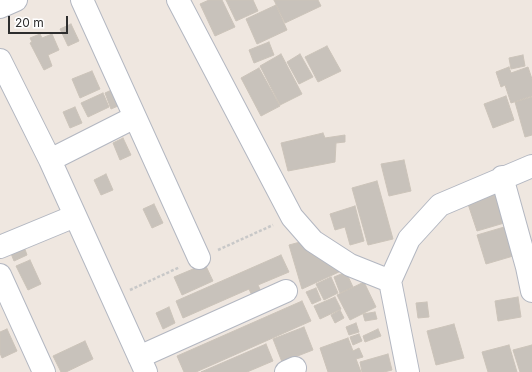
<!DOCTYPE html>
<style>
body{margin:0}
#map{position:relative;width:532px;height:372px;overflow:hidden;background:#efe7e0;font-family:Inter,sans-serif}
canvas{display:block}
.scale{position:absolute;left:8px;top:16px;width:60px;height:18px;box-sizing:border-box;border:2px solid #2d2d2d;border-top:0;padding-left:5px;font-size:12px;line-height:14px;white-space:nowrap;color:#2d2d2d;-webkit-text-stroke:3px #fff;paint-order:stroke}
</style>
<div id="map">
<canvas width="532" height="372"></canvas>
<div class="scale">20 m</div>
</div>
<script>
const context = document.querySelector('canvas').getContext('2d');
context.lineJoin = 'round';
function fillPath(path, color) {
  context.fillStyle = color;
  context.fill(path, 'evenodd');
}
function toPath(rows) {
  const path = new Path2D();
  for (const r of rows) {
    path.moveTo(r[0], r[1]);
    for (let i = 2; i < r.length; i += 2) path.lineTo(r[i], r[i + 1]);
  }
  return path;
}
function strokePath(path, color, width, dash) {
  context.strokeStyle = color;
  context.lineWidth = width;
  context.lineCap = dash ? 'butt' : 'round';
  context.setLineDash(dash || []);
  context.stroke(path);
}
const building = toPath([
 [209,0,222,0,235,27,215,36,200,4,209,0],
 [226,0,253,0,258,11,236,21,226,0],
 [274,0,318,0,321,6,285,23,274,0],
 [276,5,287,30,257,44,246,19,276,5],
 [71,24,79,41,68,46,60,29,71,24],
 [40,34,42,38,52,34,59,50,48,55,52,66,44,70,30,43,32,42,30,38,40,34],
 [269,42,274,55,254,63,249,50,269,42],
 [327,46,341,71,318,82,305,57,327,46],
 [281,54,302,94,280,105,260,66,281,54],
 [300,54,313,77,299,84,287,62,300,54],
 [523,55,525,66,511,69,509,58,523,55],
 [509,67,511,73,528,67,532,79,532,96,511,103,505,85,501,87,496,72,509,67],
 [259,68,280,106,261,116,241,78,259,68],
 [92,71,100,89,80,98,72,79,92,71],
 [118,87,125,103,111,109,105,93,118,87],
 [103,93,109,107,88,117,81,103,103,93],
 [506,96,514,120,493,128,484,104,506,96],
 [532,97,532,135,525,137,515,102,532,97],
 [75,107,82,123,70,128,63,112,75,107],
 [323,133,325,138,345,135,345,142,336,143,335,162,288,171,281,143,323,133],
 [123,138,131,155,120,160,113,143,123,138],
 [404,160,411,191,389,196,381,164,404,160],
 [106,174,113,190,101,195,94,180,106,174],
 [377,181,393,239,368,245,352,188,377,181],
 [501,191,511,221,477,231,467,201,501,191],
 [154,204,163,223,152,228,143,209,154,204],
 [355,206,364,241,350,245,345,227,335,230,330,214,355,206],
 [511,225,520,254,486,264,477,235,511,225],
 [22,241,27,255,14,261,8,246,22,241],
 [304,241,341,271,302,289,289,245,304,241],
 [281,255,289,272,258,285,263,296,254,300,249,289,183,318,176,301,281,255],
 [30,260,41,284,28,290,16,266,30,260],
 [205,264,213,281,182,295,174,277,205,264],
 [346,272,353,287,340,293,334,277,346,272],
 [331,277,338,293,324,300,316,284,331,277],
 [364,282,376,307,350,320,337,295,364,282],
 [316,288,321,300,312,304,306,292,316,288],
 [335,297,341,309,320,319,314,306,335,297],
 [518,297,521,317,498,321,495,301,518,297],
 [302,301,311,321,196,372,184,372,177,356,302,301],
 [427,302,429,317,418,318,416,303,427,302],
 [169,307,175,323,163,329,156,313,169,307],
 [340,310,344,318,335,323,331,315,340,310],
 [375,312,377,319,365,321,363,314,375,312],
 [356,323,359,332,349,335,346,327,356,323],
 [454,324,464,358,436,365,427,331,454,324],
 [304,327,313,350,282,362,273,339,304,327],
 [7,329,17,351,2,358,0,353,0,332,7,329],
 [378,329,381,336,365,342,363,336,378,329],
 [359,334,362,341,353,345,350,337,359,334],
 [348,338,353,351,359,348,363,357,356,359,361,372,328,372,320,348,348,338],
 [85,341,93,359,66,372,61,372,53,356,85,341],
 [266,344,273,361,247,372,201,372,266,344],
 [509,345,517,372,488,372,482,352,509,345],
 [532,345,532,372,520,372,513,350,532,345],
 [388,354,392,370,384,372,362,372,360,362,388,354]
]);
const path = toPath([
 [218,250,273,225],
 [130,290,180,267]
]);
const minor = toPath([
 [82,0,199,258],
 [178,0,292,217,313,241,350,265,390,281],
 [0,7,16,0],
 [0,60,50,160,146,372],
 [50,160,135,117],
 [502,177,527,267,532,291],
 [0,247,75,216],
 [0,275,44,372],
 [139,357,286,291],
 [286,372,295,368],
 [408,372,390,281,409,239,440,205,532,166]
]);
fillPath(building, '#c8c2bb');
strokePath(building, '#cbc3b9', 1);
strokePath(minor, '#b3b7c1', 24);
strokePath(path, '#c8c8c8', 2.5, [3, 2]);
strokePath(minor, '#fff', 22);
</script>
